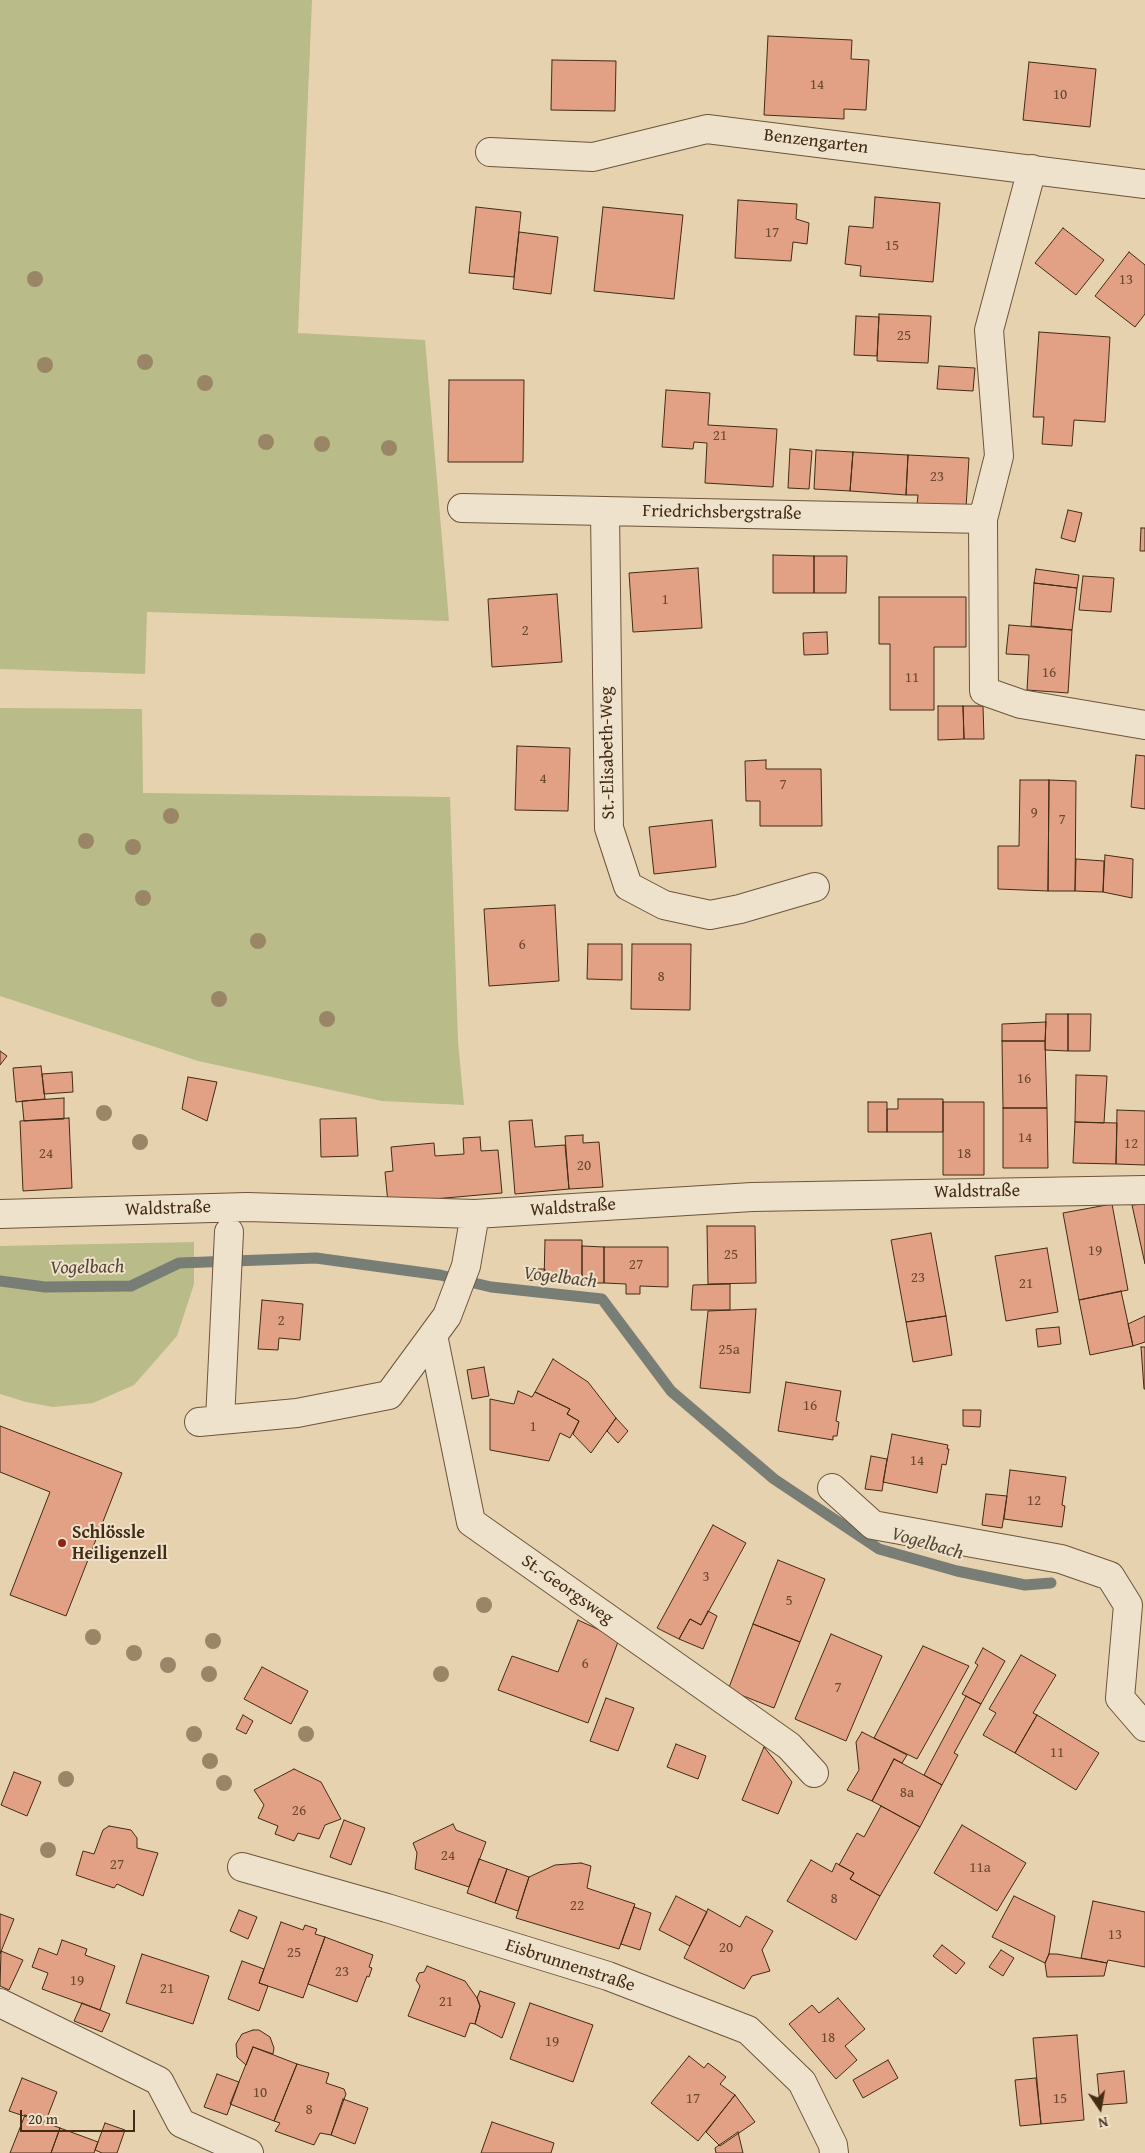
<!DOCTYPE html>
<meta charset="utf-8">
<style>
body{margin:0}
#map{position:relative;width:1145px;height:2153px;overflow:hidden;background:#e7d2b0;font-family:"Gentium Book Plus",serif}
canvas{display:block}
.north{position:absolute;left:1075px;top:2083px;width:50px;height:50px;-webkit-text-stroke:4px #efe2cc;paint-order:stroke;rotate:168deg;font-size:14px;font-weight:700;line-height:20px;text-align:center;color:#432b14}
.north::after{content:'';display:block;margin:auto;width:18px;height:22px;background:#432b14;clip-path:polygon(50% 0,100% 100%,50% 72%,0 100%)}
.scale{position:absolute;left:20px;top:2110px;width:115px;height:22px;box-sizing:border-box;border:2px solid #432b14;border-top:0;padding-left:6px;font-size:15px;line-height:18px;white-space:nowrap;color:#432b14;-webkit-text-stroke:4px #efe2cc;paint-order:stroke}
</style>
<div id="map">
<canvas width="1145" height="2153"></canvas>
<div class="north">N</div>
<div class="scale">20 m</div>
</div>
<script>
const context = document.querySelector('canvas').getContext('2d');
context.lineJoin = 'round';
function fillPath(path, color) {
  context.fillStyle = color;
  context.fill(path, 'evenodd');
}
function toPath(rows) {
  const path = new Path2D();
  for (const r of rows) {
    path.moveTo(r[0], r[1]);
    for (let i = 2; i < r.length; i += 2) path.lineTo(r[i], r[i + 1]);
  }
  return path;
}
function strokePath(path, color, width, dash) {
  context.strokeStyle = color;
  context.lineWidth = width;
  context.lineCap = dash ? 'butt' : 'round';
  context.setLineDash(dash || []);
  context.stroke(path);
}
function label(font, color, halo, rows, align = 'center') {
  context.font = font + ' "Gentium Book Plus",serif';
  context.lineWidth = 4;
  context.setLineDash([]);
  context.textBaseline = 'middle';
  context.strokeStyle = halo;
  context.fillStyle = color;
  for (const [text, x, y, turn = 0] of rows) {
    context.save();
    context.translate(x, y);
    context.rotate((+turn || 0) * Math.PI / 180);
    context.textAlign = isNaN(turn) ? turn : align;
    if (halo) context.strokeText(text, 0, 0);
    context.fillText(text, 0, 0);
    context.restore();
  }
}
const green = toPath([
 [0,0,312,0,298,333,425,340,449,621,147,612,145,674,0,669],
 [0,708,142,709,143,793,450,797,458,1042,464,1105,382,1101,198,1061,0,996],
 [194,1242,194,1284,177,1336,134,1385,93,1403,53,1407,26,1402,0,1394,0,1246]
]);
const stream = toPath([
 [0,1281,45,1287,131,1286,179,1263,316,1258,440,1275,491,1287,602,1299,671,1391,774,1479,879,1549,957,1571,1025,1585,1051,1583]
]);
const building = toPath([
 [768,36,852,40,851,59,869,60,866,110,844,109,844,119,764,115,768,36],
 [552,60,616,61,615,111,551,110,552,60],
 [1029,62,1096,69,1090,127,1023,120,1029,62],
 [875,197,940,203,933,282,860,276,861,266,845,264,849,226,873,228,875,197],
 [738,200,797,204,796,219,809,223,807,244,793,242,791,261,735,258,738,200],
 [476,207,521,212,514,277,469,273,476,207],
 [603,207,683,215,674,299,594,291,603,207],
 [1063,228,1104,260,1076,295,1035,263,1063,228],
 [519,232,558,237,551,294,513,289,519,232],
 [1129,252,1145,265,1145,314,1135,327,1095,296,1129,252],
 [879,314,931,316,928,363,877,361,879,314],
 [856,316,879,317,877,356,854,355,856,316],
 [1039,332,1110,337,1105,422,1074,420,1072,446,1042,444,1044,417,1033,417,1039,332],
 [939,366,975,368,973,391,937,389,939,366],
 [449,380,524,380,523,462,448,462,449,380],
 [666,390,710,393,708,425,777,429,773,487,705,483,707,443,694,442,693,449,662,447,666,390],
 [790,449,812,451,809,489,788,488,790,449],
 [816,450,853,452,850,491,814,489,816,450],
 [853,452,908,455,906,495,850,491,853,452],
 [908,455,969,458,966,508,917,505,918,495,906,495,908,455],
 [1068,510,1082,513,1075,542,1061,538,1068,510],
 [1141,528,1145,528,1145,551,1140,551,1141,528],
 [773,555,814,556,814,593,773,593,773,555],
 [814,556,847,556,846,593,814,593,814,556],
 [698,568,702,628,633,632,629,573,698,568],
 [1036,569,1079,575,1077,588,1034,583,1036,569],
 [1083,576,1114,578,1111,612,1079,610,1083,576],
 [1034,583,1077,588,1072,630,1031,626,1034,583],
 [557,594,562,662,492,667,488,599,557,594],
 [879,597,966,597,966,647,934,647,934,710,890,710,890,644,879,644,879,597],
 [1009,625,1072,630,1068,693,1027,690,1029,655,1006,654,1009,625],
 [827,632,828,654,804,655,803,633,827,632],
 [938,706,963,706,964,739,938,740,938,706],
 [963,706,983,706,984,739,964,739,963,706],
 [517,746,570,748,568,811,515,810,517,746],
 [1136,755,1145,756,1145,809,1131,807,1136,755],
 [766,760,766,769,821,769,822,826,760,826,760,801,746,801,745,761,766,760],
 [1020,780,1049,780,1048,891,998,889,998,846,1019,846,1020,780],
 [1049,780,1076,781,1075,891,1048,891,1049,780],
 [712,820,716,867,654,874,649,827,712,820],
 [1105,855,1133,859,1132,898,1103,892,1105,855],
 [1076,859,1104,861,1103,892,1075,891,1076,859],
 [555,905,559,981,489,986,484,909,555,905],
 [588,944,622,944,622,980,587,979,588,944],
 [632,944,691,944,690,1010,631,1009,632,944],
 [1046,1014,1068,1014,1068,1051,1045,1050,1046,1014],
 [1068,1014,1091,1014,1090,1051,1068,1051,1068,1014],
 [1046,1022,1045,1041,1002,1041,1002,1024,1046,1022],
 [1002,1041,1045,1041,1047,1108,1003,1108,1002,1041],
 [0,1051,7,1056,0,1065,0,1051],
 [41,1066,45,1099,16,1102,13,1068,41,1066],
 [72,1072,73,1092,44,1094,42,1074,72,1072],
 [1076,1075,1107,1076,1104,1123,1075,1122,1076,1075],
 [188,1077,217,1082,207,1121,182,1109,188,1077],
 [64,1098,64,1119,24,1121,22,1101,64,1098],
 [898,1099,943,1099,943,1132,887,1132,887,1109,898,1109,898,1099],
 [868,1102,887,1102,887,1132,868,1132,868,1102],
 [943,1102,984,1102,984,1175,943,1175,943,1102],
 [1003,1108,1047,1108,1048,1168,1003,1168,1003,1108],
 [1117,1110,1145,1111,1145,1165,1116,1164,1117,1110],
 [69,1118,72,1188,23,1191,20,1121,69,1118],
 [356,1118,358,1156,321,1157,320,1119,356,1118],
 [532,1120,535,1147,565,1145,569,1189,515,1194,509,1121,532,1120],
 [1075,1122,1117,1123,1116,1164,1073,1163,1075,1122],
 [583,1135,583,1143,599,1142,603,1187,569,1189,565,1136,583,1135],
 [480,1137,481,1151,498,1150,502,1193,388,1203,385,1172,393,1171,391,1147,434,1143,435,1156,464,1154,463,1138,480,1137],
 [1112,1204,1128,1290,1079,1300,1063,1213,1112,1204],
 [1145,1204,1145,1264,1132,1205,1145,1204],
 [707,1226,755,1226,756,1283,708,1284,707,1226],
 [931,1233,946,1316,906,1322,891,1240,931,1233],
 [545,1240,582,1240,582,1281,544,1281,545,1240],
 [582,1246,604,1247,604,1283,582,1283,582,1246],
 [604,1247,668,1247,668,1287,640,1286,640,1294,626,1294,626,1284,604,1283,604,1247],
 [1047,1248,1058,1312,1006,1321,995,1256,1047,1248],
 [526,1269,545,1269,544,1281,526,1280,526,1269],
 [730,1284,730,1310,691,1310,693,1285,730,1284],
 [1121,1291,1133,1346,1090,1355,1079,1300,1121,1291],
 [262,1300,303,1304,300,1340,279,1338,278,1350,258,1349,262,1300],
 [756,1309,750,1393,700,1388,708,1311,756,1309],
 [946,1316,952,1355,913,1362,906,1322,946,1316],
 [1145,1316,1145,1342,1133,1346,1128,1324,1145,1316],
 [1059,1327,1061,1344,1038,1347,1036,1329,1059,1327],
 [1141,1347,1145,1347,1145,1389,1144,1389,1141,1347],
 [553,1359,588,1382,616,1418,591,1453,573,1434,579,1421,567,1414,570,1409,535,1392,553,1359],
 [484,1367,489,1396,472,1399,467,1370,484,1367],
 [786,1382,841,1391,836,1421,839,1422,837,1436,833,1436,833,1440,778,1431,786,1382],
 [518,1391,532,1397,535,1392,570,1409,567,1414,579,1421,570,1438,560,1433,549,1461,490,1450,490,1399,514,1404,518,1391],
 [963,1410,981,1410,980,1427,963,1426,963,1410],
 [616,1418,628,1431,618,1443,607,1431,616,1418],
 [0,1426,122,1473,66,1616,10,1595,50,1492,0,1472,0,1426],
 [892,1434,948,1445,947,1449,949,1449,946,1465,942,1464,937,1493,883,1482,892,1434],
 [871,1456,887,1459,882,1491,865,1489,871,1456],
 [1010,1470,1066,1477,1062,1505,1065,1506,1062,1527,1004,1519,1010,1470],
 [986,1494,1007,1496,1002,1528,982,1525,986,1494],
 [713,1525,746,1543,701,1625,690,1619,679,1639,657,1628,713,1525],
 [778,1560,825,1579,800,1642,753,1624,778,1560],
 [708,1611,717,1616,703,1649,679,1639,690,1619,701,1625,708,1611],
 [578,1620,619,1639,588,1723,498,1690,512,1656,558,1672,578,1620],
 [753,1624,800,1642,774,1708,728,1690,753,1624],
 [831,1634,882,1656,846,1741,795,1719,831,1634],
 [923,1646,969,1666,917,1759,874,1738,923,1646],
 [983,1648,1005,1661,981,1704,962,1694,978,1665,975,1663,983,1648],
 [1021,1655,1056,1675,1033,1713,1037,1715,1015,1753,983,1735,996,1713,989,1709,1021,1655],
 [262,1667,308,1691,291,1724,244,1699,262,1667],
 [966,1696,981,1704,954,1753,958,1755,942,1785,924,1775,966,1696],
 [606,1698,634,1708,618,1751,590,1741,606,1698],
 [243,1715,253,1721,246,1734,236,1729,243,1715],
 [1037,1715,1099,1753,1076,1790,1015,1753,1037,1715],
 [862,1732,907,1755,902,1763,894,1759,872,1801,847,1790,859,1770,856,1742,862,1732],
 [676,1744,706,1756,698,1779,667,1767,676,1744],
 [764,1747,792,1782,778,1814,742,1800,764,1747],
 [894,1759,942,1785,920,1827,872,1801,894,1759],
 [294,1769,321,1782,341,1819,325,1825,319,1839,298,1833,294,1841,275,1834,278,1826,258,1818,264,1805,254,1790,294,1769],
 [14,1772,41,1782,27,1816,1,1805,14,1772],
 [881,1806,920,1827,880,1896,850,1879,854,1873,839,1865,857,1833,864,1837,881,1806],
 [344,1820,365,1828,351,1865,330,1857,344,1820],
 [453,1824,456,1830,486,1842,469,1887,415,1869,417,1853,413,1843,453,1824],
 [962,1825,1026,1863,997,1911,934,1873,962,1825],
 [109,1826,131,1830,137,1838,137,1848,158,1853,143,1896,117,1884,114,1888,76,1875,83,1851,94,1854,103,1830,109,1826],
 [479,1859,507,1869,495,1903,467,1893,479,1859],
 [811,1860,832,1872,836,1863,854,1873,850,1879,880,1896,856,1940,787,1901,811,1860],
 [581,1863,591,1866,587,1888,635,1904,619,1949,516,1918,529,1877,555,1865,581,1863],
 [507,1869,529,1877,518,1911,495,1903,507,1869],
 [676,1896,707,1912,690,1946,659,1930,676,1896],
 [1014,1896,1055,1916,1049,1954,1045,1963,992,1937,1014,1896],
 [1093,1901,1145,1912,1145,1967,1108,1960,1107,1963,1081,1958,1093,1901],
 [634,1907,651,1913,640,1950,621,1944,634,1907],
 [708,1909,740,1927,746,1916,773,1931,762,1950,770,1971,752,1976,744,1989,684,1958,708,1909],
 [239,1910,257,1917,248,1939,230,1931,239,1910],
 [0,1914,14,1919,0,1954,0,1914],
 [281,1922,303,1930,305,1925,317,1929,315,1934,325,1937,303,1998,259,1983,281,1922],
 [325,1937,373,1955,369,1967,372,1968,369,1977,367,1976,357,2002,308,1984,325,1937],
 [62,1940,87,1949,85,1955,115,1966,100,2010,42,1989,48,1973,32,1967,39,1948,57,1955,62,1940],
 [942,1945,965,1963,956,1974,933,1956,942,1945],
 [1001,1950,1014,1958,1003,1976,989,1967,1001,1950],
 [1,1951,23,1960,9,1990,0,1986,1,1951],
 [142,1954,209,1976,193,2024,126,2003,142,1954],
 [1049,1954,1057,1954,1107,1963,1104,1976,1047,1977,1045,1963,1049,1954],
 [242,1961,264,1969,259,1983,268,1986,259,2011,228,1999,242,1961],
 [427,1966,465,1981,477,1998,480,2006,475,2024,470,2023,465,2037,408,2016,420,1986,416,1980,419,1973,424,1972,427,1966],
 [480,1991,515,2003,502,2038,475,2024,480,2006,477,1998,480,1991],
 [838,1998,865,2029,845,2046,857,2060,836,2079,789,2024,812,2005,819,2013,838,1998],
 [82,2003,110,2014,102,2032,74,2021,82,2003],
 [530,2003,593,2025,573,2082,510,2059,530,2003],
 [253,2030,259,2030,270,2037,274,2048,273,2054,253,2047,246,2065,237,2057,236,2044,242,2034,253,2030],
 [1077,2035,1084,2120,1041,2124,1033,2038,1077,2035],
 [253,2047,297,2064,274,2121,230,2104,253,2047],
 [689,2056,704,2068,708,2063,726,2077,720,2084,735,2095,698,2141,651,2103,689,2056],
 [888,2060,898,2078,863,2098,853,2080,888,2060],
 [297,2064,329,2073,326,2083,344,2089,346,2094,331,2135,320,2133,314,2145,275,2131,280,2123,274,2121,297,2064],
 [1124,2071,1127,2103,1100,2105,1097,2074,1124,2071],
 [217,2074,239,2082,227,2115,204,2107,217,2074],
 [22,2078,57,2092,45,2123,9,2111,22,2078],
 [1036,2078,1041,2124,1020,2126,1015,2080,1036,2078],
 [735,2095,755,2122,720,2146,706,2132,735,2095],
 [343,2099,368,2108,355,2144,331,2135,343,2099],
 [25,2115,60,2128,51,2153,10,2153,25,2115],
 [492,2122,554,2143,551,2153,481,2153,492,2122],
 [105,2123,125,2130,117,2153,102,2153,95,2150,105,2123],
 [60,2128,98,2142,94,2153,51,2153,60,2128],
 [738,2132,743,2153,716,2153,715,2148,738,2132]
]);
const minor = toPath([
 [490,152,593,157,707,129,1145,184],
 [1032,169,989,330,999,456,983,519,984,691,1021,704,1145,725],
 [462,508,983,519],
 [605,511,609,828,628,886,664,905,710,915,740,909,815,887],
 [0,1214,247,1207,475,1214,752,1197,1145,1190],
 [433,1335,471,1522,789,1746,814,1773],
 [220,1420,229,1232],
 [199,1422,297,1413,389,1395,447,1316,466,1266,475,1214],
 [832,1488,873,1525,1061,1559,1110,1576,1128,1605,1120,1698,1145,1727],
 [242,1867,387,1908,608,1976,748,2030,802,2082,833,2145,834,2153],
 [0,2003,159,2081,181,2123,249,2153]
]);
const trees = [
 [35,279],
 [145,362],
 [45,365],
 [205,383],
 [266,442],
 [322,444],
 [389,448],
 [171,816],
 [86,841],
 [133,847],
 [143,898],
 [258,941],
 [219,999],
 [327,1019],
 [104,1113],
 [140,1142],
 [484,1605],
 [93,1637],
 [213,1641],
 [134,1653],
 [168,1665],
 [209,1674],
 [441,1674],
 [194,1734],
 [306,1734],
 [210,1761],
 [66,1779],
 [224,1783],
 [48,1850]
];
const markers = [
 [62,1543,5,"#8f2418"]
];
const numberNames = [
 ["14",817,85],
 ["10",1060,95],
 ["17",772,233],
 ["15",892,246],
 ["13",1126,280],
 ["25",904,336],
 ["21",720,436],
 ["23",937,477],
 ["1",665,600],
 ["2",525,631],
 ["16",1049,673],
 ["11",912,678],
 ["4",543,779],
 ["7",783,785],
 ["9",1034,813],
 ["7",1062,820],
 ["6",522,945],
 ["8",661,977],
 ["16",1024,1079],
 ["14",1025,1138],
 ["12",1131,1144],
 ["24",46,1154],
 ["18",964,1154],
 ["20",584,1166],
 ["19",1095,1251],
 ["25",731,1255],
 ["27",636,1265],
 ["23",918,1278],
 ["21",1026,1284],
 ["2",281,1321],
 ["25a",729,1350],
 ["16",810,1406],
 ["1",533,1427],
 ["14",917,1461],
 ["12",1034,1501],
 ["3",706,1577],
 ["5",789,1601],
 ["6",585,1664],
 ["7",838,1688],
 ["11",1057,1753],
 ["8a",907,1793],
 ["26",299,1811],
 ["24",448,1856],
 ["27",117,1865],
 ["11a",980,1868],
 ["8",834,1899],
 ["22",577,1906],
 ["13",1115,1935],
 ["20",726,1948],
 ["25",294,1953],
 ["23",342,1972],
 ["19",77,1981],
 ["21",167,1989],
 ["21",446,2002],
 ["18",828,2038],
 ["19",552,2042],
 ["10",260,2093],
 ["17",693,2099],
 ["15",1060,2099],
 ["8",309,2110]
];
const streetNames = [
 ["Benzengarten",816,142,7],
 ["Friedrichsbergstraße",722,513,1],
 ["St.-Elisabeth-Weg",608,753,-91],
 ["Waldstraße",977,1192,-1],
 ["Waldstraße",573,1208,-4],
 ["Waldstraße",168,1209,-2],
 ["St.-Georgsweg",567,1590,35],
 ["Eisbrunnenstraße",570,1966,18]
];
const poiNames = [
 ["Schlössle",72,1533],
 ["Heiligenzell",72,1554]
];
const waterNames = [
 ["Vogelbach",87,1268,-1],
 ["Vogelbach",560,1278,7],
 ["Vogelbach",927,1544,16]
];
fillPath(green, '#b9bb88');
strokePath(stream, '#787e76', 11);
fillPath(building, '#e2a184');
strokePath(building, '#432b14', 1);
strokePath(minor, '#6c553b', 30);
strokePath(minor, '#efe2cc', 28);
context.fillStyle = '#9a8667';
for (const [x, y] of trees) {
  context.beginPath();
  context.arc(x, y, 8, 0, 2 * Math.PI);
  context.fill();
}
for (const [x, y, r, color] of markers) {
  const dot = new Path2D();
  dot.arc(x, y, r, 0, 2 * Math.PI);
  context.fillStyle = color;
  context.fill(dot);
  strokePath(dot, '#efe2cc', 2);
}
label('15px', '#6b4830', null, numberNames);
label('18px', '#432b14', '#efe2cc', streetNames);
label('bold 18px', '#432b14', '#efe2cc', poiNames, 'left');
label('italic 19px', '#554735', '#efe2cc', waterNames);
</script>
